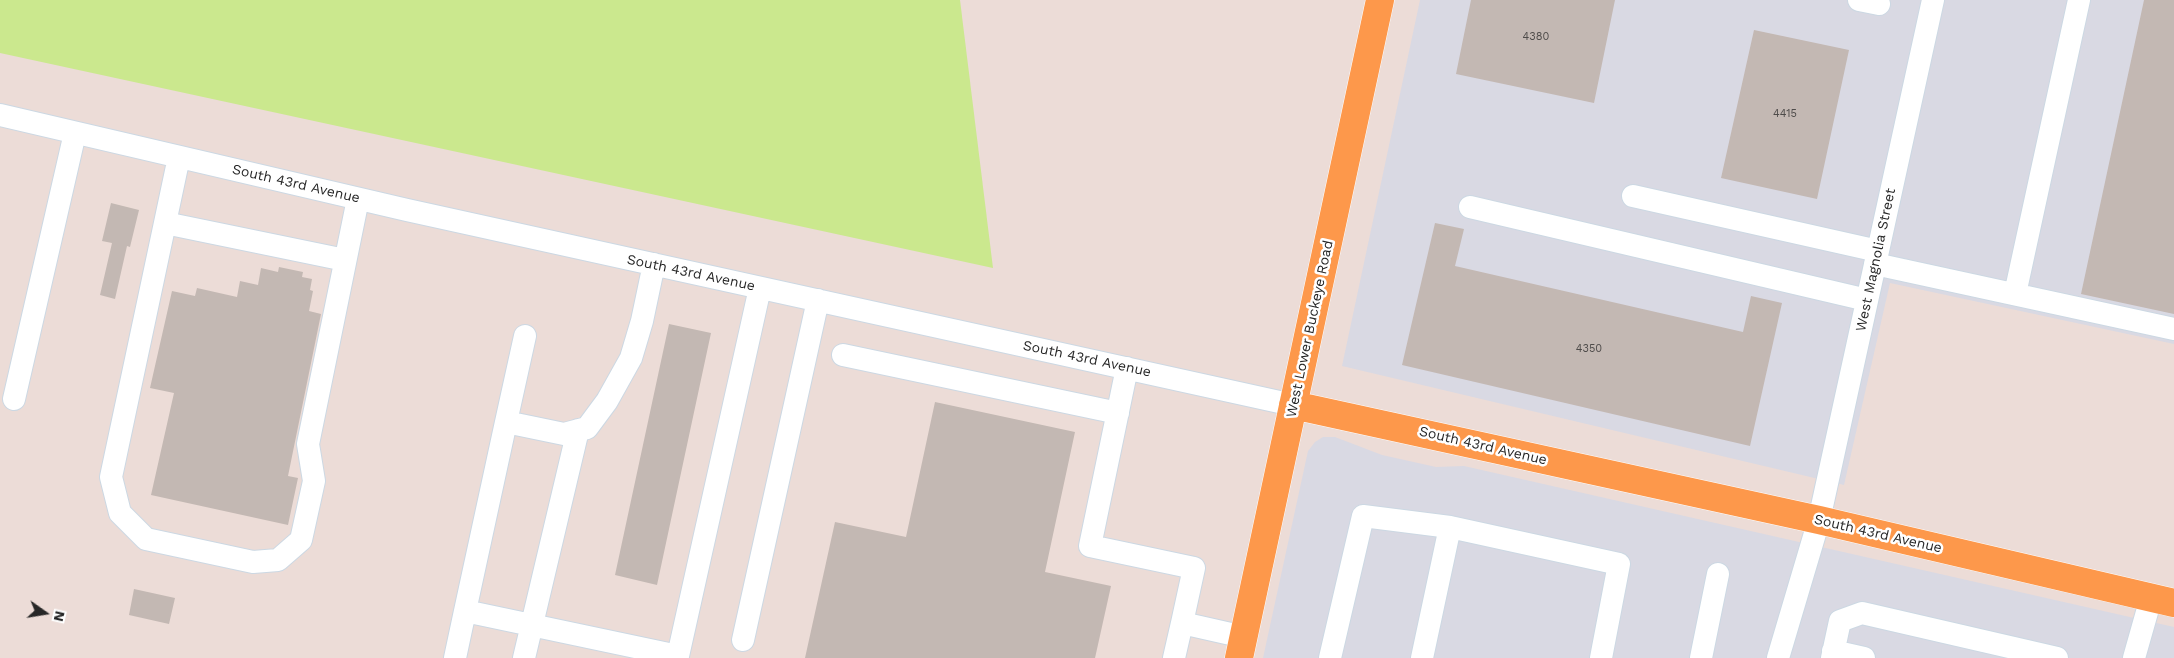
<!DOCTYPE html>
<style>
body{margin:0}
#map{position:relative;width:2174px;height:658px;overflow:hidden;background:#ecdcd7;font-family:"Work Sans",sans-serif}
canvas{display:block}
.north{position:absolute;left:20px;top:588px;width:50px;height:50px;-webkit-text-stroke:4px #fff;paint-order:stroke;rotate:103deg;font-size:14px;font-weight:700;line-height:20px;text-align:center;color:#272727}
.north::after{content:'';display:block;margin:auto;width:18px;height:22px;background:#272727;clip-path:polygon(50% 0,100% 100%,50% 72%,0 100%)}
</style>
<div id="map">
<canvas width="2174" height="658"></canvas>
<div class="north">N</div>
</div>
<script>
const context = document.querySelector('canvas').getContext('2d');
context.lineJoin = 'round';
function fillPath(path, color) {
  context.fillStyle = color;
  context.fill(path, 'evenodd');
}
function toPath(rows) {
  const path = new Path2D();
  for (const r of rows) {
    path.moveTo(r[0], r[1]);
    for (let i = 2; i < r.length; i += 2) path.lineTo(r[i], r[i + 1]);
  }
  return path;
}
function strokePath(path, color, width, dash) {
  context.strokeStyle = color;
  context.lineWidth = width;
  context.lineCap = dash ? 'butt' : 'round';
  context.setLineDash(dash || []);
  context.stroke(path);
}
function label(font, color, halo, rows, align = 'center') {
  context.font = font + ' "Work Sans",sans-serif';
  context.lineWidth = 5;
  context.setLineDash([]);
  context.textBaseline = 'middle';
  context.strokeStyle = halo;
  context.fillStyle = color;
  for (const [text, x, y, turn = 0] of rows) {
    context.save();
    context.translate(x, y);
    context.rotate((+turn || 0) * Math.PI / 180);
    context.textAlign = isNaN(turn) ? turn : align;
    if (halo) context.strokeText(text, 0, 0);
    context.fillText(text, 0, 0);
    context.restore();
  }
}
const industrial = toPath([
 [1420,0,2174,0,2174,344,1890,283,1844,485,1342,366],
 [1323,437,1335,437,1382,455,1436,467,1464,466,2174,627,2174,658,1263,658,1308,451,1315,442]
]);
const green = toPath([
 [0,0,960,0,993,268,0,53]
]);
const building = toPath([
 [1471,0,1615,0,1594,103,1456,74],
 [2144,0,2174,0,2174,314,2081,294],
 [1754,30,1849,50,1817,199,1721,178],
 [111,203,139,210,130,247,127,246,115,299,100,295,112,243,102,241],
 [1435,223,1464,229,1455,266,1743,332,1751,296,1782,303,1750,446,1402,365],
 [279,267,303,272,302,277,312,279,310,290,313,291,309,311,321,314,288,476,298,478,288,525,151,495,174,393,150,388,172,291,195,296,197,288,237,297,240,281,258,285,261,268,278,272],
 [669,324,711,333,657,585,615,575],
 [935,402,1075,432,1045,572,1111,586,1095,658,805,658,835,522,906,537],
 [134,589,175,598,169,624,129,615]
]);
const minor = toPath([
 [1859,0,1879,4],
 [0,115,407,210,1293,405],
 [179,157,111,477,120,513,146,539,253,562,278,560,301,540,314,481,308,444,358,199],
 [1633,196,1878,251],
 [1470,207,1867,300],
 [165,223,345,260],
 [654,264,642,321,631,358,607,401,587,428,564,434,506,422,465,611,678,656,760,288],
 [1875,264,2174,329],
 [2015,294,2079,0],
 [843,355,1118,413],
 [1127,368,1090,546,1194,568,1182,623],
 [14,399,75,133],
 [506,422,525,336],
 [743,640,818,300],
 [1833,651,1864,658],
 [455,658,465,611],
 [524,658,578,430],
 [1174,658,1182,623,1244,637],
 [1330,658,1363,516,1450,527],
 [1422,658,1450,527,1619,564,1601,658],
 [1701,658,1718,574],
 [1778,658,1819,520,1933,0],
 [1832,658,1840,621,1862,613,2057,658],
 [2134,658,2151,598]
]);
const major = toPath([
 [1293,405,1819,520,2174,603],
 [1239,658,1380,0]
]);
const numberNames = [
 ["4380",1536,37],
 ["4415",1785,114],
 ["4350",1589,349]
];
const streetNames = [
 ["South 43rd Avenue",296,184,13],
 ["West Magnolia Street",1876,260,-78],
 ["South 43rd Avenue",691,273,12],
 ["West Lower Buckeye Road",1310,329,-78],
 ["South 43rd Avenue",1087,359,12],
 ["South 43rd Avenue",1483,446,13],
 ["South 43rd Avenue",1878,534,13]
];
fillPath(industrial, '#d9d9e3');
fillPath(green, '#cbe88e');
fillPath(building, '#c3b8b3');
strokePath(minor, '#ccd8e3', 24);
strokePath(major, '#fff', 29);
strokePath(minor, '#fff', 22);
strokePath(major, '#fd984b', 28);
label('11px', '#4e4b4a', null, numberNames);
label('14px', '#272727', '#fff', streetNames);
</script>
